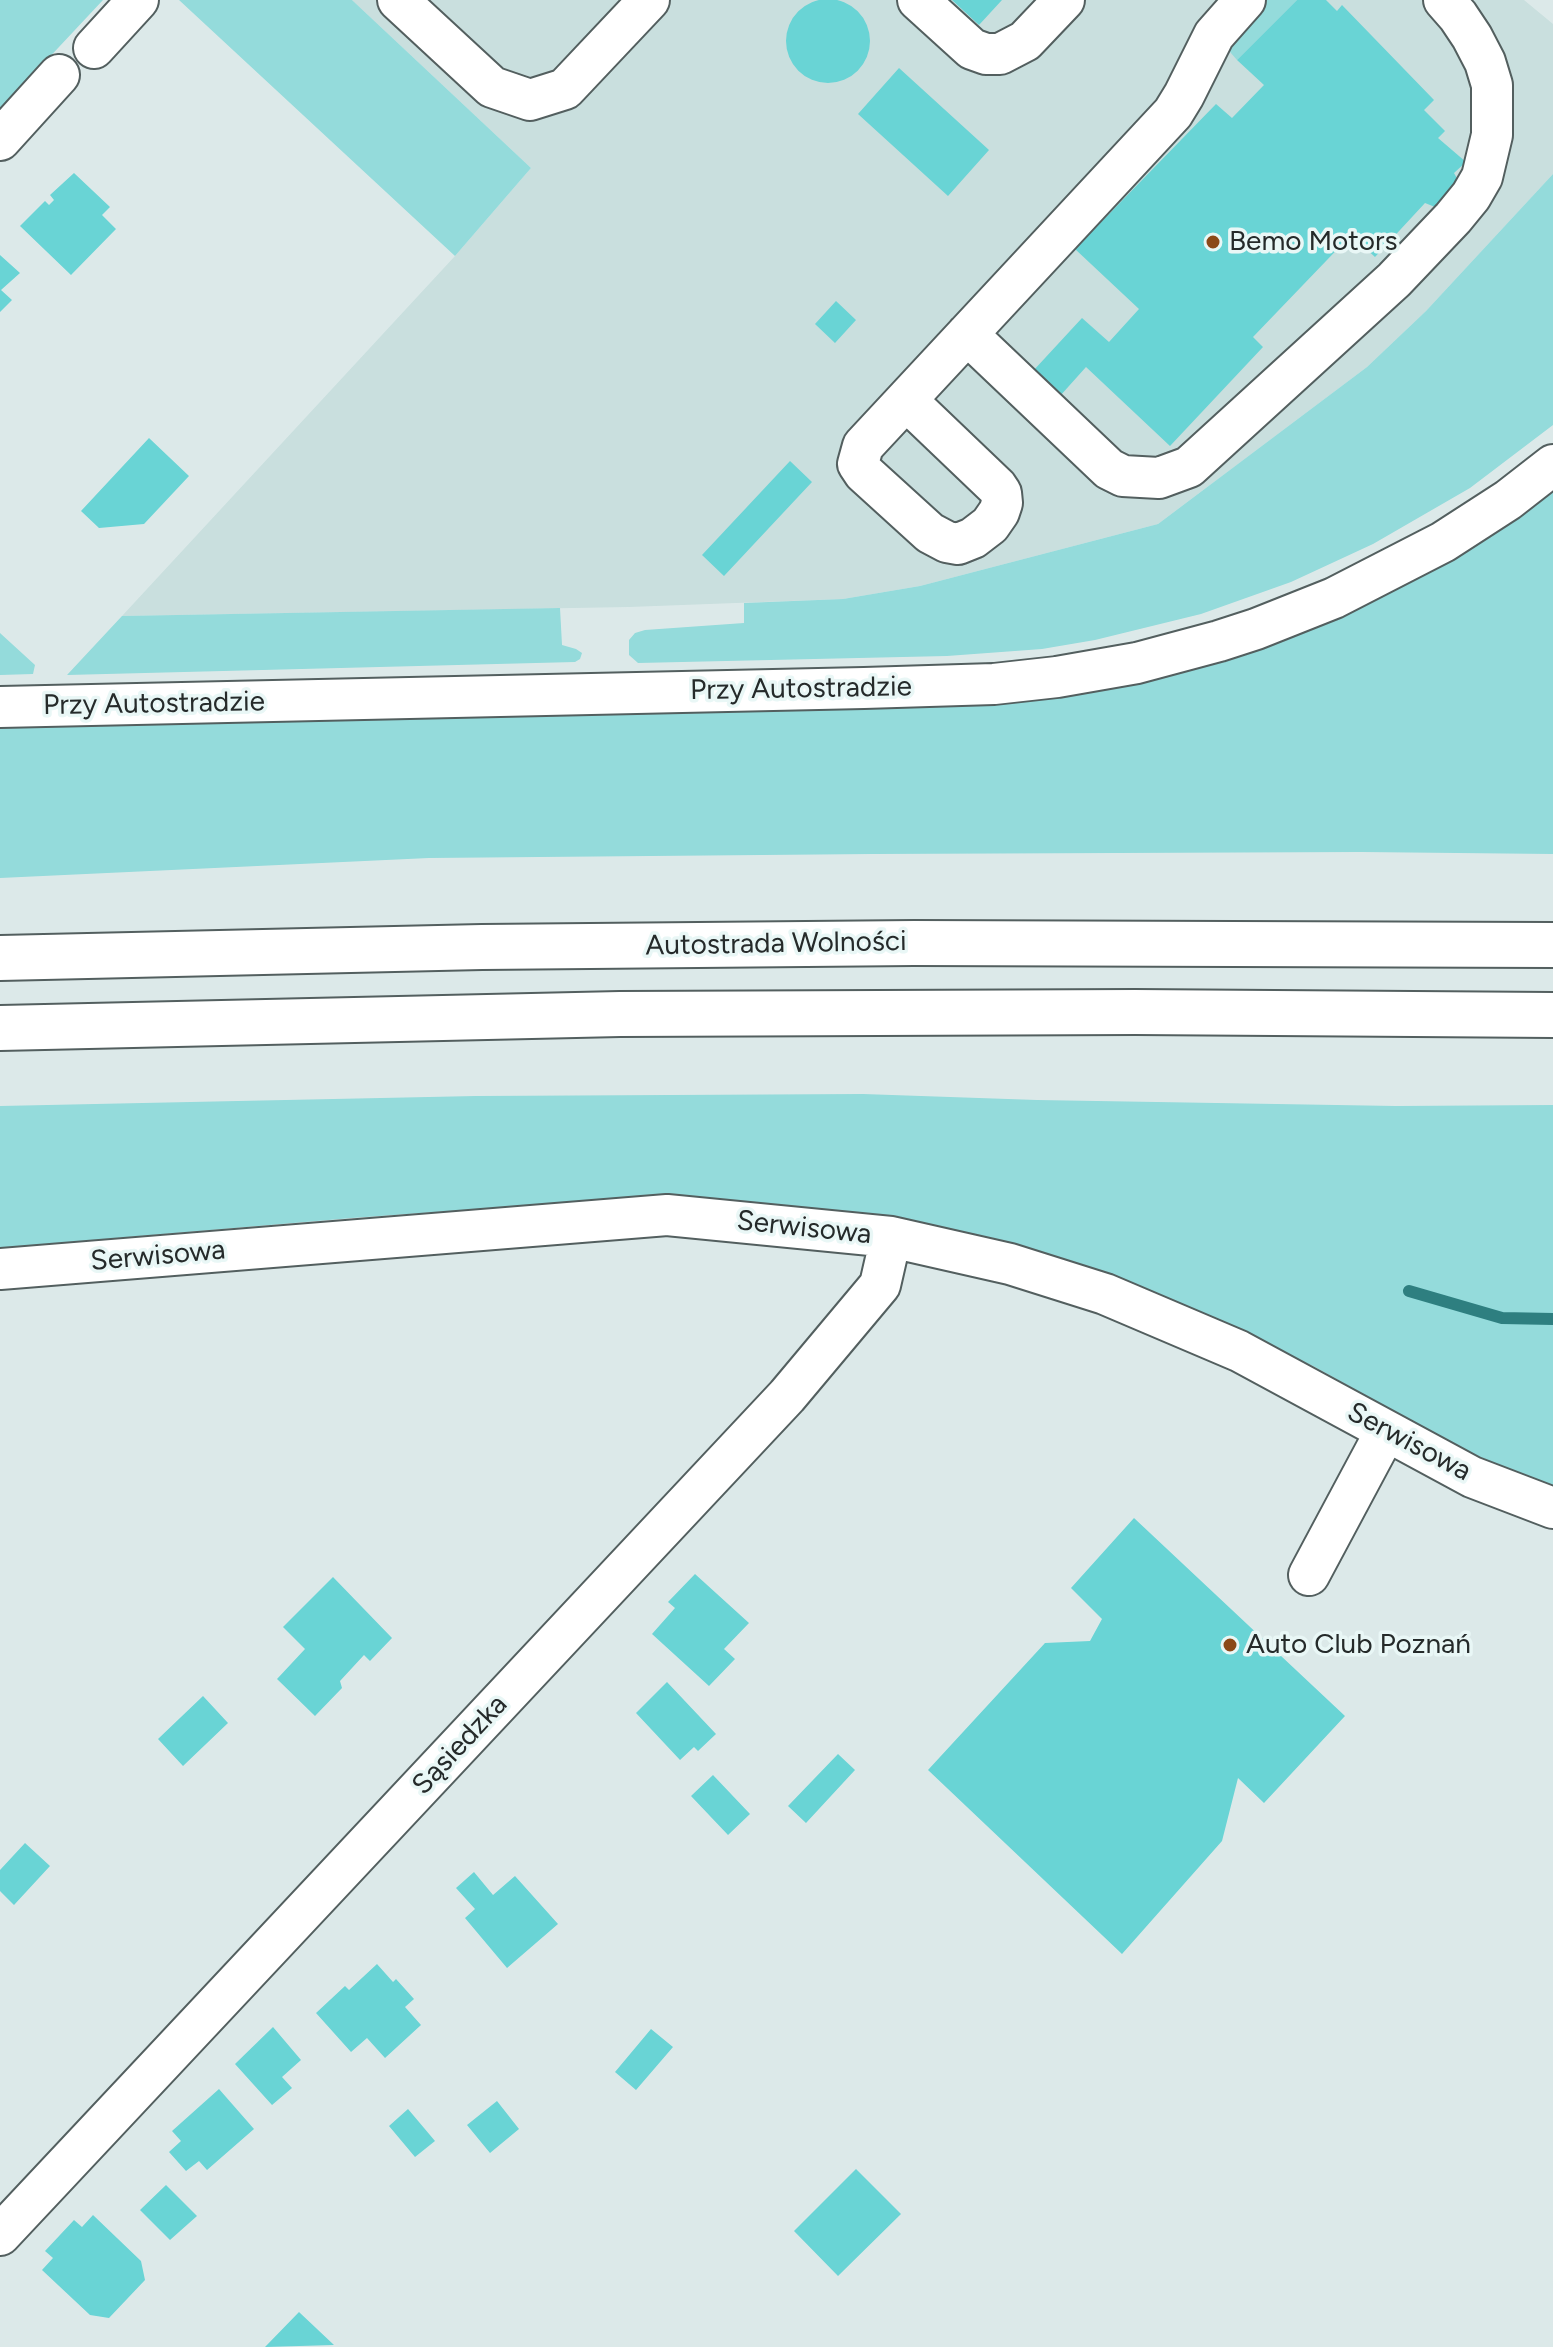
<!DOCTYPE html>
<meta charset="utf-8">
<style>
body{margin:0}
canvas{display:block;background:#dce9e9}
</style>
<canvas width="1553" height="2347"></canvas>
<script>
const context = document.querySelector('canvas').getContext('2d');
context.lineJoin = 'round';
function fillPath(path, color) {
  context.fillStyle = color;
  context.fill(path, 'evenodd');
}
function toPath(rows) {
  const path = new Path2D();
  for (const r of rows) {
    if (r.length === 3) {
      path.moveTo(r[0] + r[2], r[1]);
      path.arc(r[0], r[1], r[2], 0, 2 * Math.PI);
      continue;
    }
    path.moveTo(r[0], r[1]);
    for (let i = 2; i < r.length; i += 2) path.lineTo(r[i], r[i + 1]);
  }
  return path;
}
function strokePath(path, color, width, dash) {
  context.strokeStyle = color;
  context.lineWidth = width;
  context.lineCap = dash ? 'butt' : 'round';
  context.setLineDash(dash || []);
  context.stroke(path);
}
function label(font, color, halo, rows, align = 'center') {
  context.font = font + ' Figtree,sans-serif';
  context.lineWidth = 7;
  context.setLineDash([]);
  context.textBaseline = 'middle';
  context.strokeStyle = halo;
  context.fillStyle = color;
  for (const [text, x, y, turn = 0] of rows) {
    context.save();
    context.translate(x, y);
    context.rotate((+turn || 0) * Math.PI / 180);
    context.textAlign = isNaN(turn) ? turn : align;
    if (halo) context.strokeText(text, 0, 0);
    context.fillText(text, 0, 0);
    context.restore();
  }
}
const built = toPath([
 [352,0,1524,0,1553,24,1553,174,1426,311,1367,367,1158,524,920,586,843,599,629,607,122,616,455,256,531,168]
]);
const green = toPath([
 [0,0,103,0,0,110],
 [179,0,352,0,531,168,455,256],
 [1267,0,1297,0,1237,60,1224,45],
 [1553,174,1553,425,1470,488,1373,544,1291,582,1201,614,1095,640,1042,649,947,656,638,663,629,655,629,640,635,633,645,630,744,623,744,603,843,599,920,586,1158,524,1367,367,1426,311],
 [1553,489,1553,854,1361,852,873,854,429,858,0,878,0,727,1128,684,1173,675,1229,659,1287,638,1382,596,1432,571,1486,538],
 [560,608,562,645,576,649,582,653,580,659,575,662,67,675,122,616],
 [0,633,35,665,33,674,0,675],
 [863,1094,1037,1100,1396,1106,1553,1105,1553,1488,1464,1450,1313,1366,1158,1293,1109,1276,941,1228,854,1213,661,1196,352,1218,0,1248,0,1106,476,1096]
]);
const stream = toPath([
 [1409,1291,1502,1318,1553,1319]
]);
const building = toPath([
 [828,41,42],
 [952,0,1002,0,979,25],
 [1297,0,1326,0,1337,11,1342,5,1434,100,1424,110,1445,131,1438,138,1466,162,1454,173,1459,182,1435,207,1425,203,1375,257,1351,235,1253,337,1263,347,1170,446,1086,367,1060,396,1033,371,1082,318,1109,342,1139,309,1075,249,1216,104,1232,118,1264,85,1237,60],
 [899,68,989,150,948,196,858,114],
 [74,173,110,207,102,215,116,229,71,275,20,226,45,201,49,205,54,200,50,195],
 [0,255,20,273,1,290,12,300,0,312],
 [836,301,856,320,835,343,815,324],
 [149,438,189,476,144,524,99,528,81,511],
 [790,461,812,482,724,576,702,555],
 [1134,1518,1345,1716,1264,1803,1238,1778,1222,1841,1122,1954,928,1770,1045,1643,1090,1641,1102,1619,1071,1588],
 [695,1574,749,1623,724,1649,735,1659,709,1686,652,1634,675,1608,668,1602],
 [333,1577,392,1638,370,1661,364,1655,340,1681,342,1688,315,1716,277,1679,305,1649,283,1627],
 [667,1682,716,1734,698,1751,694,1747,680,1760,636,1713],
 [203,1696,228,1723,183,1766,158,1739],
 [838,1754,855,1770,806,1823,788,1806],
 [713,1775,750,1814,728,1835,691,1796],
 [25,1843,50,1866,14,1905,0,1891,0,1870],
 [474,1872,493,1895,515,1876,558,1924,507,1968,465,1918,475,1909,456,1888],
 [377,1964,393,1982,396,1979,414,1999,405,2007,421,2025,385,2058,367,2038,351,2052,316,2013,345,1986,349,1990],
 [273,2027,301,2060,282,2077,292,2088,272,2105,235,2064],
 [651,2029,673,2047,636,2090,615,2072],
 [219,2089,254,2129,207,2170,199,2161,186,2171,169,2152,181,2141,172,2131],
 [497,2101,519,2129,490,2153,467,2125],
 [408,2109,435,2141,415,2157,389,2126],
 [856,2169,901,2214,838,2276,794,2231],
 [166,2185,197,2216,170,2240,140,2210],
 [93,2215,141,2261,145,2280,109,2318,90,2315,42,2270,53,2258,45,2251,74,2220,82,2227],
 [299,2312,334,2345,265,2347]
]);
const minor = toPath([
 [398,0,492,87,530,100,565,89,649,0],
 [918,0,972,49,986,54,1000,54,1025,41,1064,0],
 [94,48,138,0],
 [0,140,59,75],
 [967,334,1109,469,1123,476,1159,478,1189,467,1394,280,1453,218,1471,196,1482,177,1492,135,1492,85,1485,62,1472,37,1458,16,1444,0],
 [906,400,997,487,1001,493,1002,503,999,512,990,525,973,538,958,544,947,542,930,533,864,473,858,464,863,446,1173,113,1184,95,1214,35,1245,0],
 [0,707,864,688,994,684,1057,677,1137,663,1219,641,1256,629,1334,598,1443,542,1508,500,1553,465],
 [0,1269,667,1215,891,1237,1010,1264,1105,1294,1239,1351,1472,1477,1553,1508],
 [1309,1575,1386,1431],
 [0,2235,787,1396,880,1285,891,1237]
]);
const highway = toPath([
 [0,958,482,947,914,943,1553,945],
 [0,1028,620,1014,1135,1012,1553,1015]
]);
const markers = [
 [1213,242,8,"#8b4918"],
 [1230,1645,8,"#8b4918"]
];
const poiNames = [
 ["Bemo Motors",1229,242],
 ["Auto Club Poznań",1246,1645]
];
const streetNames = [
 ["Przy Autostradzie",801,689,-1],
 ["Przy Autostradzie",154,704,-1],
 ["Autostrada Wolności",776,944,-1],
 ["Serwisowa",804,1228,6],
 ["Serwisowa",158,1256,-5],
 ["Serwisowa",1409,1442,28],
 ["Sąsiedzka",460,1745,-47]
];
fillPath(built, '#c9dfde');
fillPath(green, '#94dbdb');
strokePath(stream, '#2e7f80', 12);
fillPath(building, '#69d4d5');
strokePath(minor, '#535f5f', 44);
strokePath(highway, '#535f5f', 48);
strokePath(minor, '#fff', 40);
strokePath(highway, '#fff', 44);
for (const [x, y, r, color] of markers) {
  const dot = new Path2D();
  dot.arc(x, y, r, 0, 2 * Math.PI);
  context.fillStyle = color;
  context.fill(dot);
  strokePath(dot, '#e9f7f6', 3);
}
label('28px', '#252a2a', '#e9f7f6', poiNames, 'left');
label('28px', '#252a2a', '#e9f7f6', streetNames);
</script>
